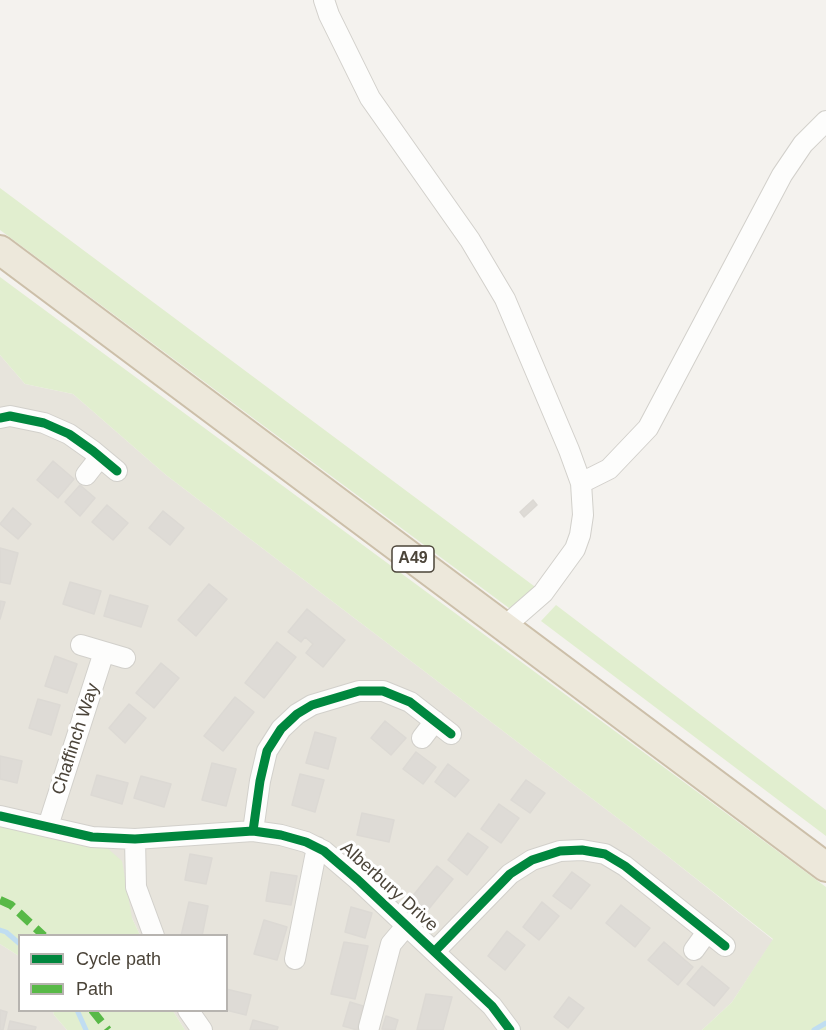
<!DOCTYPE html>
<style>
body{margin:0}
#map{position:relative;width:826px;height:1030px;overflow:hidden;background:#f4f2ee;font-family:Arial,sans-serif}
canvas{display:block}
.legend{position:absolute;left:18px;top:934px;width:210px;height:78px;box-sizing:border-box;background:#fff;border:2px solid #b7b4b0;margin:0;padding:8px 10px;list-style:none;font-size:18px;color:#4b4439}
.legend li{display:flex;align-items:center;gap:12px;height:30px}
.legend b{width:30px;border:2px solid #b7b4b0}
</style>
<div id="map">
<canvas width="826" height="1030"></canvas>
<ul class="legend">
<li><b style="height:8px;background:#00873e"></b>Cycle path</li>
<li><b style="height:8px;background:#58b947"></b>Path</li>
</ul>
</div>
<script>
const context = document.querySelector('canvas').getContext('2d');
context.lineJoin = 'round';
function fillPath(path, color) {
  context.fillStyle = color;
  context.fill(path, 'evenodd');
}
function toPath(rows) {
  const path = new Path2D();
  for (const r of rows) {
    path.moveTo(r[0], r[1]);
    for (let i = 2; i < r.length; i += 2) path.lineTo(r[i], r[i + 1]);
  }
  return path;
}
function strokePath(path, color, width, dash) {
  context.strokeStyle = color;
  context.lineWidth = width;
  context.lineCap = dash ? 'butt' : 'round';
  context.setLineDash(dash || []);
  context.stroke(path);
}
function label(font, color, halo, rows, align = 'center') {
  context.font = font + ' Arial,sans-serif';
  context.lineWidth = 6;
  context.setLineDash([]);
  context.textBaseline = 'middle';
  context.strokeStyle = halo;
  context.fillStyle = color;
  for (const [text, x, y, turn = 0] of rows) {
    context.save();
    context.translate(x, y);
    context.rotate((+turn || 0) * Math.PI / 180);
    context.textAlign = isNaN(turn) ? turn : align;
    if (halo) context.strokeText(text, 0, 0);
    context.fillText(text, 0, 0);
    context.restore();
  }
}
const residential = toPath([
 [0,355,25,384,73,394,166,475,661,851,773,940,732,1002,702,1030,185,1030,173,1011,226,1010,226,936,140,935,132,918,0,825],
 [0,944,19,956,20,1010,53,1011,54,1015,67,1030,0,1030]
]);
const green = toPath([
 [0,188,538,589,513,611,0,230],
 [0,277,826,887,826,1030,702,1030,732,1002,773,939,661,851,166,475,73,394,25,384,0,355],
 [556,605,826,810,826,836,541,621],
 [0,825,106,847,122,861,132,918,140,935,20,936,19,956,0,944],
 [53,1011,173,1011,185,1030,67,1030,54,1015]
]);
const stream = toPath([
 [0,930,6,932,20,944],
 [77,1010,86,1030],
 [814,1030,826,1023]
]);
const building = toPath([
 [53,461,74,479,58,498,37,480,53,461],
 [80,485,95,498,80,516,65,502,80,485],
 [533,500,537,505,524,517,520,512,533,500],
 [107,505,128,523,113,540,92,522,107,505],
 [13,508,31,524,18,539,0,524,13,508],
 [163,511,184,528,170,545,149,528,163,511],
 [0,548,18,553,10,584,0,582,0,548],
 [70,582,101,591,94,614,63,604,70,582],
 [209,584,227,599,196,636,178,620,209,584],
 [110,595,148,606,141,627,104,616,110,595],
 [0,601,5,602,0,619,0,601],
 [307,609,345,640,323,667,306,653,313,644,305,637,301,642,288,632,307,609],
 [277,642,296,657,264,698,245,683,277,642],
 [55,656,77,664,67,693,45,686,55,656],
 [161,663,179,678,154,708,136,693,161,663],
 [235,697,254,712,223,751,204,736,235,697],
 [38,699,60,705,51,735,29,728,38,699],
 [129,704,146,718,125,743,109,728,129,704],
 [385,721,406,738,391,755,371,738,385,721],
 [315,732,336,738,328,769,306,763,315,732],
 [416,752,436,767,423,784,403,769,416,752],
 [0,756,22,761,17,783,0,779,0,756],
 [212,763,236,769,226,806,202,800,212,763],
 [448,764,469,780,455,797,435,782,448,764],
 [300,774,324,780,315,812,292,805,300,774],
 [97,775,128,783,122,804,91,795,97,775],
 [141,776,171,784,164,807,134,798,141,776],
 [526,780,545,793,530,813,511,800,526,780],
 [499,804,519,818,501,843,481,829,499,804],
 [362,813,394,820,389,842,357,835,362,813],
 [468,833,488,847,467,875,448,860,468,833],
 [190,854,212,858,206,884,185,880,190,854],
 [437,866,453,879,427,911,411,898,437,866],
 [271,872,297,876,291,905,266,901,271,872],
 [572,872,590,885,571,909,553,896,572,872],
 [189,902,208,906,202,936,181,936,189,902],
 [542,902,559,916,539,940,523,927,542,902],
 [621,905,650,928,635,947,606,923,621,905],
 [351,907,372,913,365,938,345,932,351,907],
 [264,920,287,927,277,960,254,954,264,920],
 [507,931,525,945,505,970,488,956,507,931],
 [344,942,368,946,355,999,331,994,344,942],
 [664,942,693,967,678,985,648,960,664,942],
 [702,966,729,988,714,1006,687,984,702,966],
 [226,989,251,995,246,1015,226,1010,226,989],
 [426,994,452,997,443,1030,417,1030,426,994],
 [569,997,584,1008,568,1028,554,1017,569,997],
 [350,1002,363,1006,357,1030,343,1026,350,1002],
 [0,1010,7,1012,3,1030,0,1030,0,1010],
 [386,1016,398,1020,395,1030,382,1029,386,1016],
 [253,1020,278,1027,277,1030,250,1030,253,1020],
 [10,1021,36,1027,35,1030,8,1030,10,1021]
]);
const minor = toPath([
 [324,0,329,15,370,98,470,240,505,299,569,450,581,483,583,515,580,535,575,549,543,593,504,627],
 [0,418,10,416,44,423,69,434,93,451,117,471],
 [86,475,100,457],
 [581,483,609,469,648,428,782,175,803,144,826,121],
 [81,645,125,658],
 [422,738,435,721],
 [0,816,92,837,135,839,253,831,281,835,306,842,324,851,358,880,492,1006,510,1030],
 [48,826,104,652],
 [253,831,260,781,267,751,281,729,297,714,312,705,359,691,383,691,410,702,451,734],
 [135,839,136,887,154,936],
 [694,950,707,932],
 [435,951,510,874,532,860,560,851,582,850,605,854,625,866,725,946],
 [295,959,317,847],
 [188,1010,202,1030],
 [369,1027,391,944,407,925]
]);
const highway = toPath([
 [0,250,826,867]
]);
const quiet = toPath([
 [0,900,11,905,44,936],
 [92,1010,108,1030]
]);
const cycleway = toPath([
 [0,418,10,416,44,423,69,434,93,451,117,471],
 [0,816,92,837,135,839,253,831,281,835,306,842,324,851,358,880,492,1006,510,1030],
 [253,831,260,781,267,751,281,729,297,714,312,705,359,691,383,691,410,702,451,734],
 [435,951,510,874,532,860,560,851,582,850,605,854,625,866,725,946]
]);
const shields = [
 [413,559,42]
];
const shieldNames = [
 ["A49",413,559]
];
const streetNames = [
 ["Chaffinch Way",76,739,-72],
 ["Alberbury Drive",389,887,42]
];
fillPath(residential, '#e7e4dc');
fillPath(green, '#e1eecf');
strokePath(stream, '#c0ddf1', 5);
fillPath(building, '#dedbd6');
strokePath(building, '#dcd9d4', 1.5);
strokePath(minor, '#d2d0cb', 22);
strokePath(highway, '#ccbfa9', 32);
strokePath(minor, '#fdfdfc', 20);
strokePath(highway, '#ede8db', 28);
strokePath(quiet, '#58b947', 8, [15, 8]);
strokePath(cycleway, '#00873e', 9);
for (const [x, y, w] of shields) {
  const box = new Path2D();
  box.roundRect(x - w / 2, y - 13, w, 26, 4.5);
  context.fillStyle = '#fff';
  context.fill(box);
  strokePath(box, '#4b4439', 1.5);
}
label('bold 16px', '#4b4439', null, shieldNames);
label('18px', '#4b4439', '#fff', streetNames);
</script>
